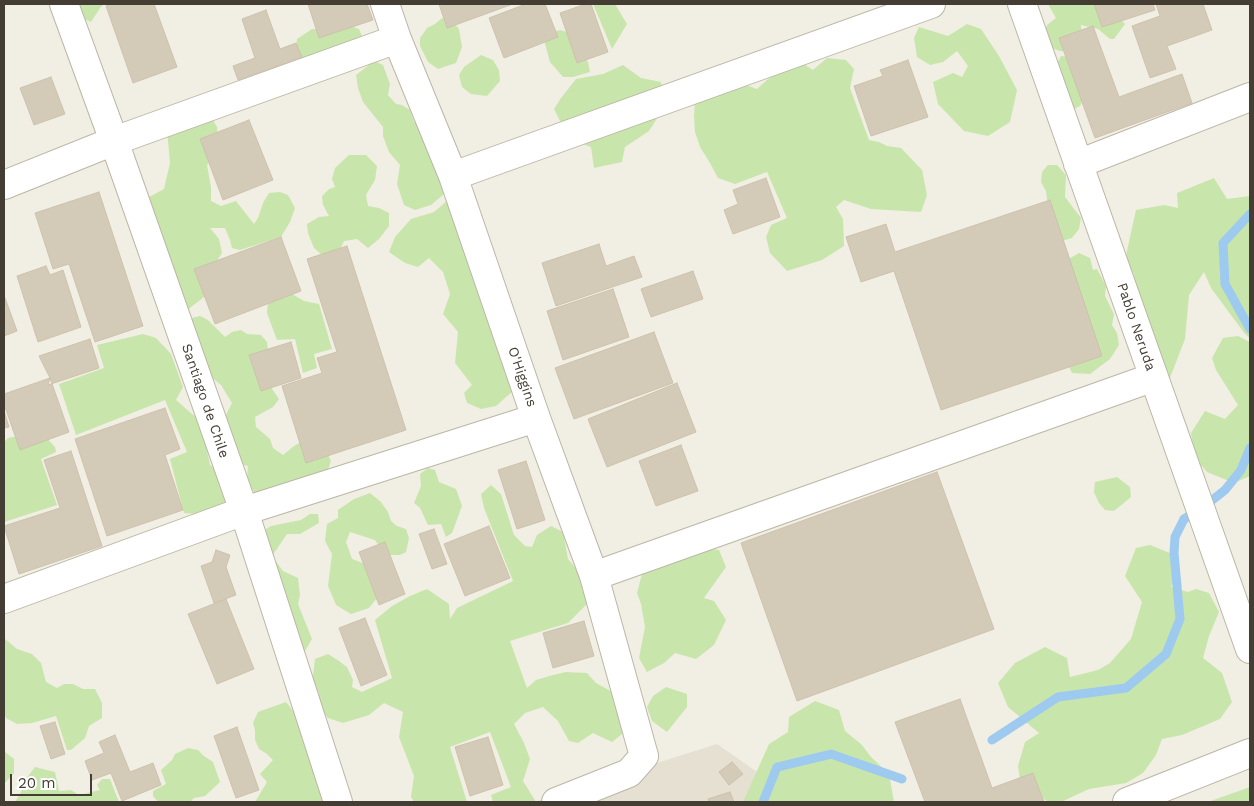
<!DOCTYPE html>
<style>
body{margin:0}
#map{position:relative;width:1254px;height:806px;overflow:hidden;background:#f1eee3;font-family:"Work Sans",sans-serif}
canvas{display:block}
.frame{position:absolute;inset:0;border:5px solid #433d33;pointer-events:none}
.scale{position:absolute;left:10px;top:774px;width:82px;height:22px;box-sizing:border-box;border:2px solid #433d33;border-top:0;padding-left:6px;font-size:15px;line-height:18px;white-space:nowrap;color:#433d33;-webkit-text-stroke:4px #fff;paint-order:stroke}
</style>
<div id="map">
<canvas width="1254" height="806"></canvas>
<div class="frame"></div>
<div class="scale">20 m</div>
</div>
<script>
const context = document.querySelector('canvas').getContext('2d');
context.lineJoin = 'round';
function fillPath(path, color) {
  context.fillStyle = color;
  context.fill(path, 'evenodd');
}
function toPath(rows) {
  const path = new Path2D();
  for (const r of rows) {
    path.moveTo(r[0], r[1]);
    for (let i = 2; i < r.length; i += 2) path.lineTo(r[i], r[i + 1]);
  }
  return path;
}
function strokePath(path, color, width, dash) {
  context.strokeStyle = color;
  context.lineWidth = width;
  context.lineCap = dash ? 'butt' : 'round';
  context.setLineDash(dash || []);
  context.stroke(path);
}
function label(font, color, halo, rows, align = 'center') {
  context.font = font + ' "Work Sans",sans-serif';
  context.lineWidth = 4.5;
  context.setLineDash([]);
  context.textBaseline = 'middle';
  context.strokeStyle = halo;
  context.fillStyle = color;
  for (const [text, x, y, turn = 0] of rows) {
    context.save();
    context.translate(x, y);
    context.rotate((+turn || 0) * Math.PI / 180);
    context.textAlign = isNaN(turn) ? turn : align;
    if (halo) context.strokeText(text, 0, 0);
    context.fillText(text, 0, 0);
    context.restore();
  }
}
const residential = toPath([
 [717,744,800,802,534,802]
]);
const green = toPath([
 [72,4,104,4,100,8,91,22,84,19],
 [593,4,615,4,627,24,612,49],
 [1048,4,1106,4,1125,24,1114,39,1110,39,1098,29,1081,25,1082,45,1073,52,1060,51,1049,47,1043,38,1047,25,1056,18],
 [442,18,453,22,459,29,462,47,456,63,438,69,428,62,420,46,420,38,427,28,435,24],
 [342,23,359,29,367,48,300,61,296,47,297,39,312,29,325,29],
 [967,24,981,29,999,56,1017,90,1010,122,988,136,964,131,938,104,933,82,953,73,962,77,968,66,957,51,943,62,930,65,917,57,914,38,919,27,948,36],
 [560,30,570,33,575,44,588,62,590,72,573,77,563,77,550,62,544,40,550,33],
 [481,55,493,60,499,70,500,81,487,96,471,94,462,87,459,75,464,67],
 [1061,56,1072,57,1086,93,1080,106,1074,109,1066,107,1056,65],
 [827,58,846,60,854,69,850,88,869,140,879,142,887,146,901,148,922,170,927,195,921,212,871,209,844,200,836,207,843,219,844,246,822,260,787,271,770,253,766,237,771,225,787,218,767,172,735,184,718,178,710,163,700,147,695,132,694,116,695,101,735,81,757,89,767,80,788,66,802,63,813,70],
 [374,61,383,65,390,84,388,95,396,104,402,105,410,110,414,122,429,126,448,183,443,195,431,205,415,210,404,205,397,184,400,165,389,152,383,136,383,127,363,102,358,88,356,75],
 [623,65,641,78,661,82,665,106,649,131,625,147,622,162,594,168,591,147,579,143,564,129,554,109,561,98,576,79,603,74],
 [210,115,217,127,218,139,217,154,207,165,211,187,211,201,221,206,236,201,254,224,258,218,263,203,269,193,280,192,288,195,295,208,290,222,281,237,240,250,232,248,230,240,225,228,210,228,219,239,222,253,210,271,209,283,204,297,186,311,139,209,149,197,164,189,170,163,166,118],
 [349,155,366,155,377,166,375,180,366,195,368,206,379,208,389,213,389,226,379,239,368,248,357,239,344,241,339,252,322,255,314,248,308,233,307,224,319,217,329,216,323,205,322,196,329,189,335,187,332,179,335,168],
 [1048,165,1057,165,1066,175,1065,197,1081,218,1079,229,1072,238,1062,241,1048,207,1046,191,1041,182,1042,172],
 [1214,178,1227,199,1250,196,1250,338,1245,334,1211,288,1204,272,1189,295,1185,339,1168,383,1153,341,1133,272,1125,260,1136,210,1164,205,1178,208,1177,193],
 [447,201,523,382,496,406,481,409,467,403,464,393,472,385,455,363,458,332,443,314,450,294,443,272,429,258,418,267,405,263,389,252,395,237,411,219,434,212],
 [1079,253,1090,258,1093,270,1097,269,1106,286,1105,296,1114,314,1112,325,1117,333,1119,345,1110,359,1090,374,1072,373,1065,357,1067,260],
 [287,291,304,301,319,304,332,349,314,354,317,368,303,373,295,339,277,340,267,313,268,301],
 [200,316,208,320,225,337,232,332,241,330,247,334,261,335,267,342,269,359,264,377,279,399,273,407,255,417,256,427,270,439,273,448,283,455,294,446,305,440,327,452,331,461,325,478,269,499,254,492,247,479,248,466,240,464,222,423,232,403,221,385,210,376,188,319],
 [143,334,156,338,171,354,183,387,176,400,192,414,203,422,209,441,206,446,210,465,219,470,231,486,226,503,197,514,184,513,170,459,187,452,165,400,76,435,59,384,104,368,97,345],
 [1238,336,1250,342,1250,476,1234,483,1207,472,1195,458,1191,433,1205,411,1225,419,1238,405,1216,370,1212,358,1223,338],
 [29,434,43,434,55,447,56,452,41,459,57,505,4,522,4,442,8,438],
 [428,468,435,470,439,482,456,489,462,506,452,533,446,537,441,524,428,525,420,508,414,503,421,486,420,474],
 [1117,477,1130,487,1131,497,1114,511,1105,510,1099,503,1094,492,1095,482],
 [491,485,501,494,514,535,525,546,532,547,537,535,551,526,563,532,568,559,591,586,592,599,568,623,510,641,527,688,536,680,553,675,566,672,587,673,596,683,618,695,627,730,612,742,593,733,578,743,569,741,558,721,543,707,525,713,514,724,524,743,530,759,523,781,536,802,493,802,491,795,511,787,490,732,450,747,467,802,414,802,411,797,414,776,399,737,403,712,384,703,369,715,343,723,328,718,317,705,319,693,312,684,315,659,328,654,339,661,347,667,353,680,352,687,362,692,392,678,375,620,392,606,410,596,427,589,449,604,450,619,457,608,513,581,484,508,481,494],
 [370,493,381,502,388,512,391,521,397,526,406,529,409,538,406,552,400,555,385,555,375,540,350,532,346,542,352,559,373,567,382,592,369,608,351,614,336,605,328,586,332,554,325,541,327,524,338,518,338,510,354,499],
 [310,514,318,514,319,523,300,534,287,534,272,556,283,571,298,578,300,595,298,604,312,639,305,651,294,650,258,534,271,526,301,520],
 [1150,545,1172,554,1176,574,1171,587,1188,592,1196,589,1209,593,1219,612,1209,636,1203,658,1222,673,1232,702,1220,719,1182,735,1162,739,1156,755,1143,773,1126,783,1089,789,1061,802,1049,802,1021,786,1018,766,1025,742,1039,733,1008,707,998,683,1015,663,1045,647,1067,658,1070,677,1098,670,1110,663,1131,639,1142,602,1125,576,1136,548],
 [707,548,719,550,726,567,704,598,714,601,726,620,714,645,696,659,675,653,664,663,647,672,639,658,645,627,641,604,637,593,642,574,657,549],
 [4,638,17,649,32,654,41,663,46,682,57,688,64,684,73,684,83,689,95,689,102,703,102,718,89,726,85,738,71,750,67,750,56,716,32,723,17,724,6,718,4,714],
 [666,687,687,694,687,707,667,732,652,721,647,707,653,696],
 [815,701,839,710,845,731,862,745,871,757,889,774,894,802,743,802,769,744,788,732,789,717],
 [286,702,298,717,331,743,339,759,333,776,332,802,255,802,267,782,260,774,273,760,267,754,259,749,255,740,255,730,253,723,258,712],
 [188,748,198,750,204,756,213,762,220,782,205,796,194,798,190,802,158,802,153,796,153,791,166,784,161,770,172,760,175,754],
 [4,751,14,759,14,773,4,784],
 [35,767,55,772,59,791,71,790,79,795,100,790,97,785,102,779,110,779,119,802,15,802,21,792,25,780],
 [1250,787,1250,802,1208,802]
]);
const stream = toPath([
 [1250,214,1223,243,1225,284,1250,329],
 [992,740,1058,697,1126,688,1166,654,1180,619,1174,553,1175,537,1184,519,1201,509,1225,490,1241,470,1250,448],
 [763,802,777,767,831,754,902,779]
]);
const building = toPath([
 [111,4,154,4,177,67,133,83,106,6,111,4],
 [308,4,367,4,373,20,319,38,308,4],
 [439,4,513,4,447,28,439,4],
 [526,4,545,4,558,37,504,58,489,18,526,4],
 [586,4,591,4,608,52,577,63,560,13,586,4],
 [1094,4,1153,4,1155,10,1102,27,1094,4],
 [1156,4,1203,4,1212,30,1167,46,1176,69,1150,78,1132,26,1160,16,1156,4],
 [266,10,280,49,296,43,302,57,238,80,233,66,255,58,242,19,266,10],
 [1093,26,1119,97,1182,74,1192,103,1095,138,1059,38,1093,26],
 [908,60,928,117,871,136,854,86,883,76,880,70,908,60],
 [51,77,65,114,34,125,20,88,51,77],
 [249,120,273,180,223,200,200,139,249,120],
 [766,178,780,217,733,234,724,210,738,204,733,190,766,178],
 [99,192,143,326,95,342,69,264,53,269,35,213,99,192],
 [1050,200,1102,356,941,410,894,271,861,282,846,237,886,224,895,252,1050,200],
 [281,237,301,291,215,324,194,269,281,237],
 [599,244,606,266,634,256,642,277,556,306,542,263,599,244],
 [347,246,406,430,306,463,282,386,322,373,317,358,337,352,307,259,347,246],
 [46,266,50,275,63,270,81,327,38,342,17,276,46,266],
 [693,271,703,299,651,317,641,289,693,271],
 [613,289,629,337,563,360,547,311,613,289],
 [4,295,17,331,4,336,4,295],
 [654,332,673,383,574,419,555,368,654,332],
 [90,339,99,368,48,385,50,378,39,356,90,339],
 [291,342,301,378,261,391,249,355,291,342],
 [50,378,69,432,20,450,4,404,4,394,50,378],
 [677,383,696,432,607,467,588,419,677,383],
 [165,408,180,449,165,455,183,510,107,536,75,439,165,408],
 [4,411,9,427,4,428,4,411],
 [681,445,698,491,656,506,639,461,681,445],
 [71,451,102,546,19,574,4,526,60,508,44,460,71,451],
 [526,461,545,520,517,529,498,470,526,461],
 [937,472,994,629,797,701,741,543,937,472],
 [489,526,510,578,465,596,444,544,489,526],
 [434,529,447,564,432,569,419,534,434,529],
 [385,542,405,594,379,605,359,552,385,542],
 [216,550,230,555,226,567,236,595,214,603,201,566,212,562,216,550],
 [226,599,254,669,217,684,188,614,226,599],
 [365,618,387,675,361,686,339,628,365,618],
 [584,621,594,656,553,668,543,633,584,621],
 [960,699,992,788,1033,773,1044,802,925,802,895,722,960,699],
 [55,722,65,754,51,759,40,726,55,722],
 [237,727,259,790,236,798,214,736,237,727],
 [115,735,130,772,153,763,161,785,122,801,111,773,92,780,85,761,104,753,99,742,115,735],
 [488,737,503,785,470,796,455,747,488,737],
 [732,762,743,774,729,785,719,772,732,762],
 [730,792,734,802,709,802,708,799,730,792]
]);
const minor = toPath([
 [64,4,114,141,244,511,338,802],
 [385,4,397,39,453,176,536,418,594,576,644,756,629,773,556,802],
 [1022,4,1250,649],
 [1078,164,1250,97],
 [453,176,931,4],
 [4,185,114,141,397,39],
 [594,576,1154,377],
 [4,599,244,511,536,418],
 [1127,802,1250,753]
]);
const streetNames = [
 ["Pablo Neruda",1136,327,71],
 ["O'Higgins",522,377,71],
 ["Santiago de Chile",205,401,71]
];
fillPath(residential, '#e5e0d1');
fillPath(green, '#c8e6ab');
strokePath(stream, '#9ecaef', 9);
fillPath(building, '#d3cab8');
strokePath(building, '#cdc2ac', 1);
strokePath(minor, '#bcb6a6', 30);
strokePath(minor, '#fff', 28);
label('14px', '#433d33', '#fff', streetNames);
</script>
